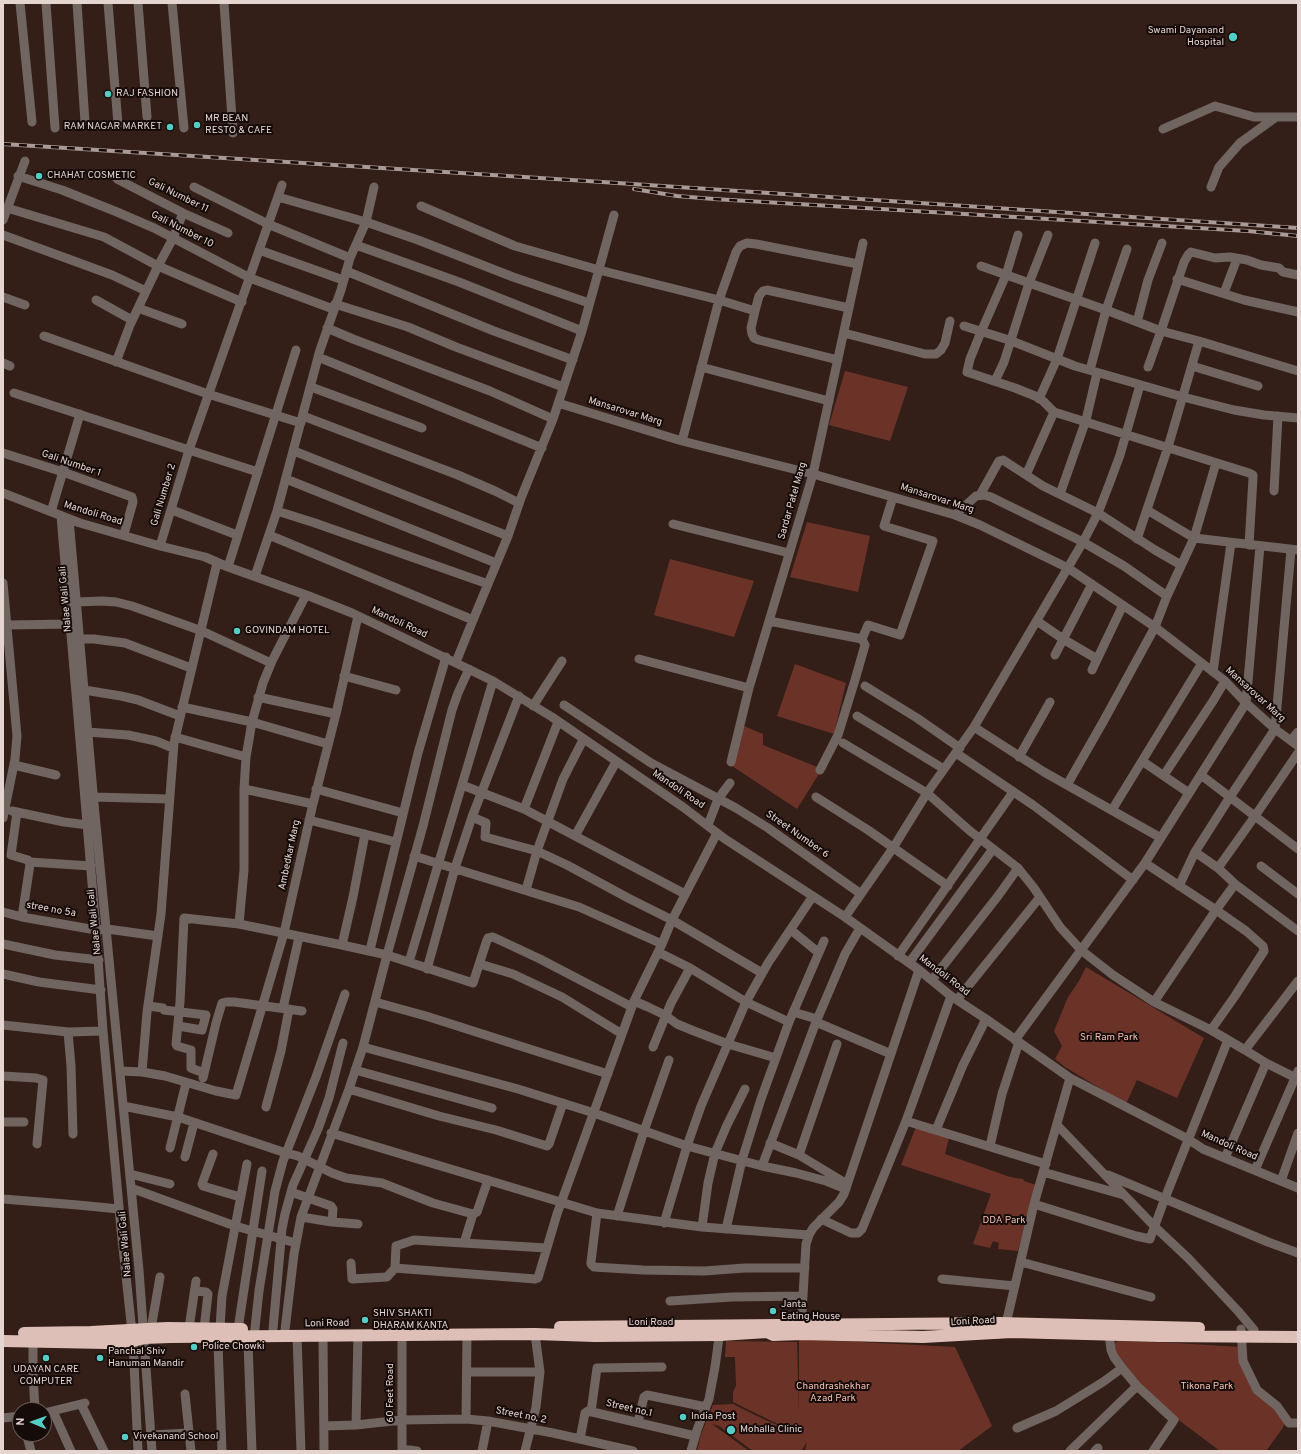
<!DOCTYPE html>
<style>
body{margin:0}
#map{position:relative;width:1301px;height:1454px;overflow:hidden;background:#341e18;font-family:Overpass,sans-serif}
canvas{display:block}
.frame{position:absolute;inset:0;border:4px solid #e5d5d1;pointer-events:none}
.north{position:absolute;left:12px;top:1402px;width:40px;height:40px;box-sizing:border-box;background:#150b08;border:1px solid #685c58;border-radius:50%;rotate:272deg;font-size:11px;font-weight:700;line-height:16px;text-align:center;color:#e5d5d1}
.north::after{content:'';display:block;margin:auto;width:14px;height:18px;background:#54cdc6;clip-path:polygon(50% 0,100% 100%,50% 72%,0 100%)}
</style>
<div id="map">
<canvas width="1301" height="1454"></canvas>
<div class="frame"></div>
<div class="north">N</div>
</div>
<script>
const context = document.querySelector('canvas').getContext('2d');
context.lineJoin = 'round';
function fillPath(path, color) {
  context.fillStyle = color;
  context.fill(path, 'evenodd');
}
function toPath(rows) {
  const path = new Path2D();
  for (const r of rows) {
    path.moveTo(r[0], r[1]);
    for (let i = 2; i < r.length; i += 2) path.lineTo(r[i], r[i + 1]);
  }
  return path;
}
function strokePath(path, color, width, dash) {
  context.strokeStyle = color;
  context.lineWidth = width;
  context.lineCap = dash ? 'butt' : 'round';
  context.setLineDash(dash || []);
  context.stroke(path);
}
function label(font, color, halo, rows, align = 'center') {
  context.font = font + ' Overpass,sans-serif';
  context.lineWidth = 4;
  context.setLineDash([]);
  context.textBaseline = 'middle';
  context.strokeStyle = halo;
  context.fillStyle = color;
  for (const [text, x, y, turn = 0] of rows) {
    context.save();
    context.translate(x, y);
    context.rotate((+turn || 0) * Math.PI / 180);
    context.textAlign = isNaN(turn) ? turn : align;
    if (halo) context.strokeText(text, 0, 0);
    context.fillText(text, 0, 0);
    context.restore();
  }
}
const green = toPath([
 [845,371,908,387,890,441,829,425],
 [807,522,870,536,858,592,790,577],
 [670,559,754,581,734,637,654,615],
 [795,664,846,683,834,734,777,716],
 [744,726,763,734,763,745,822,769,797,809,732,766],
 [1086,967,1204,1038,1177,1098,1137,1080,1126,1104,1065,1067,1055,1059,1062,1046,1054,1031,1068,997,1079,981],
 [916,1127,949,1138,945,1154,1010,1177,1023,1179,1024,1181,1036,1185,1018,1251,998,1249,999,1243,993,1241,990,1248,973,1244,991,1194,901,1165],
 [800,1340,822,1340,955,1347,992,1426,958,1451,805,1451,807,1442,801,1451,753,1451,719,1426,712,1424,749,1451,697,1451,701,1434,713,1405,733,1404,763,1419,792,1431,733,1402,733,1392,736,1386,735,1357,725,1357,726,1341,797,1342,799,1411,799,1341],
 [1118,1341,1176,1343,1240,1347,1243,1364,1285,1423,1282,1429,1266,1451,1220,1451,1168,1412,1143,1388,1114,1352,1115,1343]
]);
const minor = toPath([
 [20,3,32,122],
 [46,3,55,128],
 [77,3,85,122],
 [108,3,118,124],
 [138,3,147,117],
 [172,3,184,128],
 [224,3,233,133],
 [1163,129,1215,106,1254,117,1298,117],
 [18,176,62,190,117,212,154,228,250,278,333,309],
 [117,179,183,213,228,233],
 [194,187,268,224,350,258],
 [1211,187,1219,167,1240,143,1276,117],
 [278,197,366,222,418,240,513,277,589,303],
 [421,206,515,246,599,270,719,300,755,311,759,296,763,291,767,290,849,308],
 [7,208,104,237,158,266,242,302],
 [3,220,25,161],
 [3,235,112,275,146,291],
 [1018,235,1006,275,981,332,970,359,967,372,1015,388,1035,396,1043,401,1054,412,1249,473,1253,475,1253,478,1249,545],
 [356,245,459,282,582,331],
 [259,250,343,280],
 [981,266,1106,310,1161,331,1199,341,1298,371],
 [346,271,494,331,573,360],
 [1177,279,1244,300,1298,312],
 [1224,293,1235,264],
 [3,297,25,305],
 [96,300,132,320],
 [335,304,408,327,456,347,563,387],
 [138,308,182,324],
 [755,311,751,328,752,334,754,338,759,340,838,360],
 [1137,322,1148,280,1162,243],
 [964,326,1009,340,1075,366,1183,397,1234,410,1264,415,1298,418],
 [327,328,353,339,490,391,553,419],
 [844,333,925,354,936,354,941,350,945,343,950,321],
 [44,336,208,394,301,423],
 [318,357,542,448],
 [116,362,130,325,158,266,173,238,183,213],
 [3,363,10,366],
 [1192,366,1258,386],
 [701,367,829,401],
 [1148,367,1161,331,1184,262,1188,255,1191,252,1215,258,1230,257,1247,260,1261,265,1279,268,1283,272,1298,275],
 [1090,370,1106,310,1127,249],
 [995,381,1004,362,1029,283,1048,235],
 [311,387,422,428],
 [14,393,189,450,258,472],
 [1039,399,1057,359,1095,243],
 [558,403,682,441,813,474,955,515,980,525,1068,568,1155,627,1225,681,1246,703,1275,729,1298,746],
 [303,416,458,475,495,491,519,503],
 [682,441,719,300,736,252,740,246,747,243,756,244,858,264],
 [294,451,508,536],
 [3,453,63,472,132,497,133,502,124,534],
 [1026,475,1054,412],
 [286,479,496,563],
 [1274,491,1278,416],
 [3,493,80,523,160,546,205,557,228,567,309,596,352,613,400,636,493,681,552,717,683,807,725,839,845,917,919,970,951,996,986,1019,1070,1078,1188,1139,1203,1149,1298,1188],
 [1060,494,1086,420,1097,373],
 [980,495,999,461,1003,460,1043,486,1098,513,1155,550,1181,565],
 [172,510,237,535],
 [1147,510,1194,538,1298,550],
 [277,511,315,523,488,584],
 [51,512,80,414],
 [955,515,976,496,984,495,991,497,1083,542,1124,566,1167,596],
 [61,516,96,930,103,1031,121,1229,133,1341,138,1451],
 [69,519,94,804,139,1270,152,1451],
 [673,524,789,553],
 [269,535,473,620],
 [1137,539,1168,447,1199,341],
 [160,546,189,450,282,185],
 [228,567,296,350],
 [255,576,277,511,320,350,341,290,350,258,366,222,374,187],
 [3,583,17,736,15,759,3,818],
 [77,602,102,601,116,602,132,606,202,631,271,663],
 [769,621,862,639],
 [1037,621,1063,639,1097,659],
 [7,625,70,624],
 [75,639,94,639,125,643,191,668],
 [1055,655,1092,584],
 [639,659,749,688],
 [456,662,473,620,508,536,521,498,553,419,582,331,614,215],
 [1092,670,1123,605],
 [1213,672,1231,543],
 [344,676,396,690],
 [865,686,917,718,960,748],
 [84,690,121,696,138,700,180,716],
 [258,697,336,714],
 [564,705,651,763,736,808,768,828,861,894],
 [533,706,562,661],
 [182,707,252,722,328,744],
 [857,716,944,769],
 [974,727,1044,772,1161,838],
 [87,732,128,735,156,741,173,748],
 [175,737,246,757],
 [1291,740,1298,732],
 [843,743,927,793,970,831,1018,868,1034,888,1060,927,1081,950,1113,975,1154,1002,1211,1030,1245,1050],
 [956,753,1033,805,1133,880],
 [1019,757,1050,702],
 [1142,761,1189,793],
 [731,762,749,688,813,474,863,243],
 [14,765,56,775],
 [820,770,838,735,855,680,865,645,862,639,868,625,900,635,933,541,884,526,893,497],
 [1164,775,1213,701,1225,681],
 [1201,775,1298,849],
 [462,785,524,809,685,894],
 [1067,785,1103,722,1155,627,1167,596,1194,538,1216,463],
 [244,789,313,804],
 [316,789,403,813],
 [93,797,169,799],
 [816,797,868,830,948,886],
 [524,809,558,722],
 [1112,810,1202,663],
 [12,811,64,822,88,825],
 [17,812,11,855,28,860,30,864,22,917],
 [472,817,486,823,485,837,537,851,567,865,630,899,672,920,762,973],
 [309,820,396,842],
 [708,825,718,799,730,783],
 [365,834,353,897,342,945,387,955,473,983,487,940,488,938,493,937,540,959,632,1007],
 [575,836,616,762],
 [1195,852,1218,868,1235,884,1298,931],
 [414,856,579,907,662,944],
 [30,862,91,866],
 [1145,863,1216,910,1154,1002],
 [1261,866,1298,894],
 [1218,868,1255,816,1298,753],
 [1179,886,1195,852,1230,797,1275,729,1291,550],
 [526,890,537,851,563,779,583,740],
 [3,912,22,917,96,930,107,929,158,936],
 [845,917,893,848,927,793,974,727,1083,542,1098,513,1110,482,1120,455,1140,385],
 [239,924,244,870,244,789,246,757,252,722,263,683,272,661,306,595],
 [791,930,819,953],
 [3,944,55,955,99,960],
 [370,950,418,753,446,657],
 [658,952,690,968],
 [898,956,1013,792],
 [409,962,493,681],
 [909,963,993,849],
 [480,964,513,974,562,997,622,1034],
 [427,969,455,868,472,817,519,696],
 [3,974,39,982,101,990],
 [932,980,998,896,1018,868],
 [957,1000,1040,897],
 [634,1001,648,1007,665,1015,677,1024,694,1031,728,1044,776,1058],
 [375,1002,426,1016,608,1074],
 [148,1006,163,1008,164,1010,206,1015,202,1030,178,1026],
 [283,1008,299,937],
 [793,1012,817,1019],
 [816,1022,891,1054],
 [3,1025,68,1032,103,1031],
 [1211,1030,1235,996,1264,951,1263,946,1246,931,1216,910,1235,884],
 [68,1032,71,1066,73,1134],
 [1015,1040,1145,863,1246,703,1260,546],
 [363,1047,518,1089,594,1113,687,1146,762,1166,796,1173,826,1181,846,1189],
 [653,1047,671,1003,690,968,746,1002,789,1022],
 [1266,1063,1298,1079],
 [355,1070,492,1108],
 [120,1071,142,1072,165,1076,216,1091,236,1095,284,933,312,808,336,714,358,616],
 [142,1072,147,1012,161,914,174,743,217,563],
 [204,1073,191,1068,191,1050,177,1046,176,1044,180,1002,184,918,239,924,342,945],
 [3,1076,36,1078,43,1080,37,1144],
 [203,1078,216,1023,222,1003,226,1002,234,1002,302,1011],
 [349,1089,439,1116,496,1130,547,1146,549,1144,563,1103],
 [123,1106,178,1117,286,1153,298,1156,332,1173,346,1178,382,1183,433,1203,473,1214,477,1212,488,1180],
 [266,1107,281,1051,289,1009],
 [906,1121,1046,1164],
 [3,1122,24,1122],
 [1057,1125,1155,1227,1188,1258,1238,1311,1254,1330],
 [936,1130,963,1065,986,1019],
 [331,1133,597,1213,702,1227,809,1235],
 [770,1143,799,1155,847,1184],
 [990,1146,1002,1094,1019,1042],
 [170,1148,186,1083],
 [213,1154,202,1184,203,1186,240,1197],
 [799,1155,837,1044],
 [185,1157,194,1123],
 [1225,1158,1266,1063,1245,1050,1298,981],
 [762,1166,816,1022,845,954,860,928],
 [1255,1170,1298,1071],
 [1043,1172,1124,1195],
 [130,1174,170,1184],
 [1108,1175,1268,1242,1298,1253],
 [1281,1181,1298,1133],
 [131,1188,235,1226,296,1243],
 [291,1192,331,1206,333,1209,332,1222,358,1224],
 [3,1199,78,1205,119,1209],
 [1034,1204,1136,1236,1150,1239,1165,1198,1228,1040],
 [597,1213,591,1262,591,1264,594,1267,643,1270,704,1271,745,1268,805,1268],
 [617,1216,644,1131,669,1060],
 [301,1217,332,1222],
 [821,1219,851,1233,858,1233,862,1229,906,1121,951,996],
 [664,1223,687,1146,701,1106,746,1002,768,963,813,896],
 [702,1227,708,1183,715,1153,727,1125,745,1089],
 [726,1229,742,1160,761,1099,789,1022,824,941],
 [464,1243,473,1214],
 [1021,1262,1151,1297],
 [351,1263,352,1279,387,1277,395,1268,396,1246,414,1240,546,1248],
 [395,1268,535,1279,538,1278,557,1214,634,1001,662,944,672,920,717,833],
 [942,1279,1015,1286],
 [195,1291,206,1292,208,1294,204,1329],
 [670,1301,732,1297,803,1296],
 [189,1328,196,1281],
 [220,1328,222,1296,247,1164],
 [1005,1328,1034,1204,1070,1078],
 [151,1329,160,1277],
 [238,1329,262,1171],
 [273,1329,282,1229,285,1214,293,1185,318,1129,329,1098,343,1043],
 [1241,1329,1243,1361,1257,1390,1277,1406,1289,1423,1298,1423],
 [285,1330,294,1254,301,1217,349,1089,363,1047,387,955,423,826,452,710,458,693,469,669],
 [801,1330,806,1244,809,1235,813,1228,839,1202,844,1194,919,970],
 [1109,1334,1111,1350,1114,1357,1122,1368,1137,1386,1174,1420,1153,1451],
 [402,1335,402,1451],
 [297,1336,301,1451],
 [323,1336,324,1451],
 [33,1341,33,1374,35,1410],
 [218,1344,222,1451],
 [467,1372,540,1372],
 [185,1394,191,1451],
 [81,1404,104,1451],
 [53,1411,71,1451],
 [591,1412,597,1368,662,1367],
 [44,1413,85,1403],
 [3,1418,20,1416],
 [466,1419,467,1335],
 [638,1422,644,1397,647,1395,706,1407],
 [356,1425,358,1335],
 [324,1426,356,1425,402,1420,466,1419,488,1421,553,1433,633,1451],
 [1017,1428,1056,1411,1103,1382,1122,1368],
 [151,1435,189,1433],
 [580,1439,585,1413,588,1411,695,1436],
 [28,1440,31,1451],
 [402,1449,417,1451],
 [252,1451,248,1343,254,1337,259,1291,275,1191,283,1161,316,1077,345,994],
 [482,1451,488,1421],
 [525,1451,536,1407,540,1372,535,1334],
 [691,1451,697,1430,709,1399,715,1367,720,1330],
 [1070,1451,1137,1386],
 [1095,1451,1098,1448]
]);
const highway = toPath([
 [560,1327,999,1323,1199,1328],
 [24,1333,91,1332,167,1328,242,1329],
 [3,1341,106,1343,133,1341,144,1338,170,1337,402,1335,535,1334,595,1336,720,1335,767,1332,773,1335,802,1334,923,1337,1012,1332,1159,1336,1298,1337]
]);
const rail = toPath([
 [3,144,587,181,1298,228],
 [634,189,677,196,714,199,1248,231,1298,236]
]);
const markers = [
 [1233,37,5,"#54cdc6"],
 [108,94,4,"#54cdc6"],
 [197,125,4,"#54cdc6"],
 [170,127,4,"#54cdc6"],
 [39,176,4,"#54cdc6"],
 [237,631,4,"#54cdc6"],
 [773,1311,4,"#54cdc6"],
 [365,1320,4,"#54cdc6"],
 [194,1347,4,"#54cdc6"],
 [46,1358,4,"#54cdc6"],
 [100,1358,4,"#54cdc6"],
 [683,1417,4,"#54cdc6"],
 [731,1430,5,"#54cdc6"],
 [125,1437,4,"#54cdc6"]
];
const poiNames = [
 ["Swami Dayanand",1224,31,"right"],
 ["Hospital",1224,43,"right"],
 ["RAJ FASHION",116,94],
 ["MR BEAN",205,119],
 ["RESTO & CAFE",205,131],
 ["RAM NAGAR MARKET",162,127,"right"],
 ["CHAHAT COSMETIC",47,176],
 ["GOVINDAM HOTEL",245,631],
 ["Janta",781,1305],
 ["Eating House",781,1317],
 ["SHIV SHAKTI",373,1314],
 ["DHARAM KANTA",373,1326],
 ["Police Chowki",202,1347],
 ["Panchal Shiv",108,1352],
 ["Hanuman Mandir",108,1364],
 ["UDAYAN CARE",46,1370,"center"],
 ["COMPUTER",46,1382,"center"],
 ["India Post",691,1417],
 ["Mohalla Clinic",740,1430],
 ["Vivekanand School",133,1437]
];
const streetNames = [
 ["Gali Number 11",178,196,26],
 ["Gali Number 10",182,230,27],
 ["Mansarovar Marg",625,412,17],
 ["Gali Number 1",71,464,19],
 ["Gali Number 2",164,495,-73],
 ["Mansarovar Marg",937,499,18],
 ["Sardar Patel Marg",793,501,-74],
 ["Mandoli Road",93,514,17],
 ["Nalae Wali Gali",66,599,-95],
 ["Mandoli Road",399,623,25],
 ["Mansarovar Marg",1255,695,42],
 ["Mandoli Road",678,790,34],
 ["Street Number 6",797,835,35],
 ["Ambedkar Marg",290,855,-78],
 ["stree no 5a",51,910,10],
 ["Nalae Wali Gali",95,922,-96],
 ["Mandoli Road",944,976,37],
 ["Mandoli Road",1229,1146,24],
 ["Nalae Wali Gali",126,1244,-95],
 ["Loni Road",973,1322,-3],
 ["Loni Road",651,1323],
 ["Loni Road",327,1324,-1],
 ["60 Feet Road",391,1393,-90],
 ["Street no.1",629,1409,13],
 ["Street no. 2",521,1416,11]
];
const parkNames = [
 ["Sri Ram Park",1109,1038],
 ["DDA Park",1004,1221],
 ["Chandrashekhar",833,1387],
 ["Azad Park",833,1399],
 ["Tikona Park",1207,1387]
];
fillPath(green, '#6b3327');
strokePath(minor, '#716562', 9);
strokePath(highway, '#ddbfb7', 12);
strokePath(rail, '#ab9995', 4);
strokePath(rail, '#150b08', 2.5, [8]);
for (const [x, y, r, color] of markers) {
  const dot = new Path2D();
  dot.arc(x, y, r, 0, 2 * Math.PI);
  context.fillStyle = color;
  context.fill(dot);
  strokePath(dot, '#150b08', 1.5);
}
label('10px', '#e5d5d1', '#150b08', poiNames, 'left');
label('10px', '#e5d5d1', '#150b08', streetNames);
label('10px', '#f6c2b6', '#150b08', parkNames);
</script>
